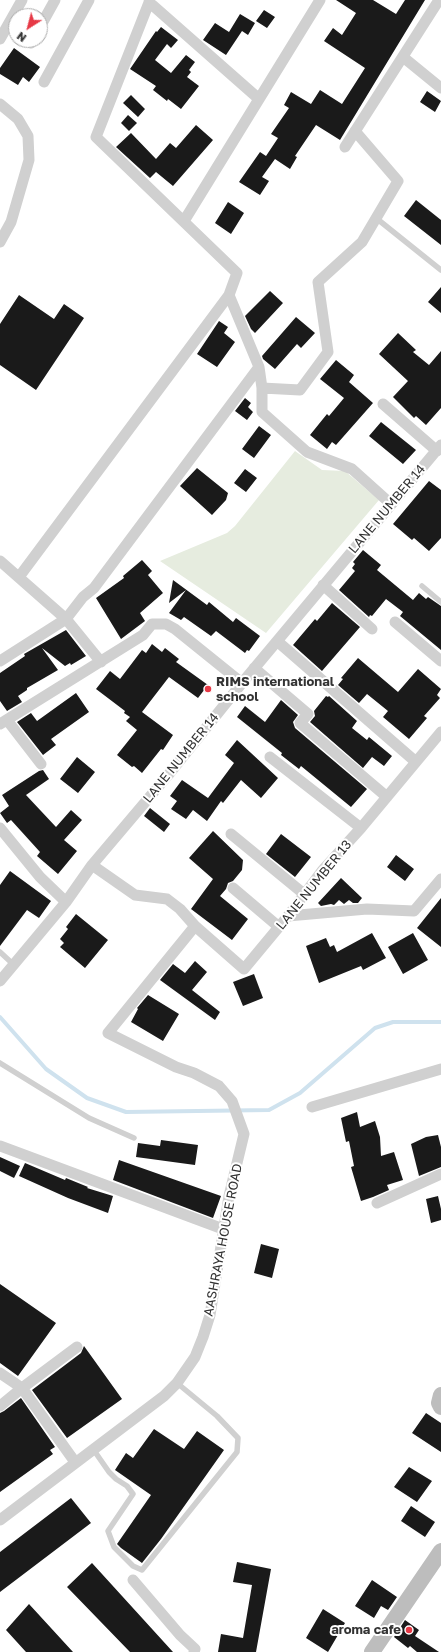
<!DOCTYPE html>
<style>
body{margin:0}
#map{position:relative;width:441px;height:1652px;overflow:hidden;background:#fff;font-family:"Golos Text",sans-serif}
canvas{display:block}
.north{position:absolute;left:8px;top:8px;width:40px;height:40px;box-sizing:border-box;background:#fff;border:1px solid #adadad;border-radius:50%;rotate:216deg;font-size:11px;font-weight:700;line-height:16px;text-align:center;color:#333}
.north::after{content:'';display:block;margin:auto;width:14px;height:18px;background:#e63946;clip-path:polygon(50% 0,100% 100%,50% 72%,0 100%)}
</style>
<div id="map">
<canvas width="441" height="1652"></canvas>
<div class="north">N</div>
</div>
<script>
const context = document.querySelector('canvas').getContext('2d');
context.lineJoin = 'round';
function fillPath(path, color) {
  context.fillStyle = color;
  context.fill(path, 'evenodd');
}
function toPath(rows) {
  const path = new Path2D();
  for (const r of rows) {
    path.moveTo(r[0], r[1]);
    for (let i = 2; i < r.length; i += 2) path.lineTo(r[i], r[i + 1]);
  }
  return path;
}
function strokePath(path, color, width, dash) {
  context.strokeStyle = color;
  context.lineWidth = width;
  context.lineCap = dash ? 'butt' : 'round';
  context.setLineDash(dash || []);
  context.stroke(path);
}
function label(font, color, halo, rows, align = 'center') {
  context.font = font + ' "Golos Text",sans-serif';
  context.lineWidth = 4;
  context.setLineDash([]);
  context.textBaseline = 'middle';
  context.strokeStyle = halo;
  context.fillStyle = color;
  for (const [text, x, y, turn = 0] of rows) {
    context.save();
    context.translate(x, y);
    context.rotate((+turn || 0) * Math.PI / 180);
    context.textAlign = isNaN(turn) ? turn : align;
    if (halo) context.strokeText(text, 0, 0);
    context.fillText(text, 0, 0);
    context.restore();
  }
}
const green = toPath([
 [295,451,322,470,345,471,379,500,266,633,160,561,227,533,235,526]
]);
const stream = toPath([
 [0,1017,46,1069,87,1098,126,1112,269,1110,300,1093,375,1028,393,1022,441,1022]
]);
const building = toPath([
 [336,0,373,0,396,14,405,0,425,0,340,140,316,125,295,156,297,157,290,169,275,159,262,177,269,181,260,195,239,182,260,152,266,156,278,138,271,134,289,108,284,105,291,92,311,104,320,90,342,104,365,68,324,41,333,28,342,35,356,13],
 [264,10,275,17,267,28,256,21],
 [240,14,255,23,248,35,242,31,226,55,203,40,215,23,229,32],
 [161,27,178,40,171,48,167,44,155,60,171,73,186,55,195,62,189,70,191,72,187,77,199,86,181,109,168,99,167,101,153,90,156,86,130,69,156,31,157,32],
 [14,48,40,67,29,82,23,77,18,85,0,74,0,68],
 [427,91,441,101,435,112,420,102],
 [131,95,145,109,138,117,123,103],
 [128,115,137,123,129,131,121,123],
 [196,125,213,140,173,186,156,172,150,178,116,147,131,133,156,159,170,143,176,148],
 [416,200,441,220,441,245,404,216],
 [228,202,244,213,231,234,215,223],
 [441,287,441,313,428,302],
 [270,291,283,303,255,333,251,329,245,316],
 [19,295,54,319,64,304,84,318,36,390,0,365,0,324],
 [296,317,315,333,301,348,297,344,275,369,263,359,262,356],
 [219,321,228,327,224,333,235,342,217,367,197,354],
 [398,333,416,350,413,352,429,365,441,351,441,408,426,425,416,416,414,418,393,397,408,381,379,354],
 [336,360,354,375,349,382,373,403,336,445,332,442,327,449,310,435,327,414,329,416,344,398,320,379],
 [245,398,251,403,248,407,253,412,247,420,235,411],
 [381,422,416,450,403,464,369,436],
 [259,426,271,435,254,458,242,449],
 [197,468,228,493,226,500,212,515,180,486],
 [245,469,257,478,246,492,234,483],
 [429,481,441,490,441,538,429,551,414,538,412,540,393,524],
 [363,550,381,565,377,570,413,600,419,593,426,599,428,597,441,606,441,650,400,616,403,612,386,599,372,616,370,615,369,617,339,590,355,571,352,568,355,564,353,562],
 [142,560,152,571,148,575,163,593,140,613,145,621,121,639,96,598,124,578,123,576],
 [173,580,207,605,209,602,233,622,236,618,260,636,249,651,247,650,245,653,216,631,211,636,184,617,181,620,169,613,186,590,169,603],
 [332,603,360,627,322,671,293,645,315,619,317,621],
 [66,630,86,656,71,665,70,663,65,666,42,648,58,670,27,688,27,690,18,696,22,702,7,711,0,701,0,673,25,656,24,654],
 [152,644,162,652,165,648,179,659,176,662,208,685,198,698,169,677,142,712,173,735,163,750,161,749,142,773,134,766,132,767,117,755,137,730,126,721,130,717,124,713,125,711,96,689,110,671,120,679,142,650,146,653],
 [358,658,398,692,418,669,441,689,437,695,440,698,424,716,427,718,409,739,383,717,388,711,367,694,359,703,338,685,343,679,341,678],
 [76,693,89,712,51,739,56,745,43,755,17,722,31,713,37,721],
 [326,696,328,697,329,696,357,721,352,728,367,740,369,737,392,756,384,766,372,757,363,768,310,722,315,716,314,711],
 [281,700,298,715,293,722,295,728,367,789,351,807,301,766,299,769,281,755,282,753,237,717,245,706,265,722],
 [237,740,278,778,261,798,241,780,223,803,221,801,207,821,193,810,186,819,171,809,177,801,170,796,182,780,208,798,234,763,225,755],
 [77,757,95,772,78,793,60,779],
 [39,771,43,770,49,779,26,795,56,827,71,810,82,820,64,840,77,851,58,874,37,856,40,852,11,820,7,823,0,813,9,806,2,795],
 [150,808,170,824,164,832,144,816],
 [213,831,243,860,242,870,233,881,228,883,226,889,220,896,248,919,232,940,191,909,213,879,189,858],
 [281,834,311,857,295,877,266,854],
 [396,855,414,869,405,881,387,867],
 [10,871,51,901,39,918,27,910,0,946,0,885],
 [341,878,362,898,358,903,353,903,349,900,344,904,339,900,334,905,331,904,321,906,318,903],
 [441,898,441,947,417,928],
 [76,914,108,940,85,968,60,947,64,943,60,939,68,929,66,927],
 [372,933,386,958,363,970,361,966,319,983,306,946,326,938,330,947,334,945,337,952],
 [413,933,428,960,403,974,388,947],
 [195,961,207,972,192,990,220,1012,215,1020,160,980,173,964,185,973],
 [254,974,263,998,243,1006,233,982],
 [148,995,179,1014,163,1041,131,1022,138,1009,137,1008],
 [357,1112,360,1127,375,1121,380,1137,381,1156,394,1152,403,1180,387,1185,389,1190,373,1197,361,1201,351,1167,354,1166,349,1141,346,1142,341,1118],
 [438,1135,441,1147,441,1167,419,1176,411,1144,426,1137],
 [161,1140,198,1145,195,1165,136,1157,138,1143,160,1146],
 [0,1157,20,1166,14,1178,0,1171],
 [119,1160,221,1196,213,1218,113,1180],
 [25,1163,65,1180,66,1178,88,1187,87,1188,113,1196,108,1213,68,1198,19,1176],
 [438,1196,441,1209,441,1220,431,1223,426,1199],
 [261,1244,279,1249,272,1278,254,1273],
 [0,1284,56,1323,18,1376,0,1363],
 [84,1346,122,1399,67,1438,32,1390,81,1353],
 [21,1398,55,1447,50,1450,53,1454,0,1492,0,1413,4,1411],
 [426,1413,441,1423,441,1452,412,1433],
 [154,1429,184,1449,197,1431,224,1450,161,1539,142,1563,121,1548,117,1544,151,1495,115,1470,126,1453,133,1458],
 [409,1467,432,1481,417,1502,394,1487],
 [71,1498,91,1523,0,1592,0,1552],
 [411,1506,435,1522,425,1537,401,1521],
 [237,1562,271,1569,256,1652,218,1652,221,1634,243,1638,252,1585,233,1582],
 [92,1563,173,1652,130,1652,67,1587],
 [372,1580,397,1597,388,1610,381,1606,374,1618,355,1606],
 [29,1604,73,1652,26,1652,6,1630],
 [323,1609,345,1623,328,1652,306,1638],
 [405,1620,419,1630,415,1636,439,1652,417,1652,410,1646,408,1648,394,1637]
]);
const lane = toPath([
 [376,218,441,270],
 [422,586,441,602],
 [0,952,14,965],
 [0,1063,89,1118,134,1138],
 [93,1449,109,1472,116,1479,127,1486,133,1494,108,1531,114,1547,133,1566,142,1570,237,1452,238,1438,217,1416,177,1383]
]);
const street = toPath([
 [150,0,96,137,237,273,229,295,259,367,262,388,262,412,307,452,352,469,391,504],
 [149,2,259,99],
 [40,27,55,0],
 [0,39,22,0],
 [31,43,33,40],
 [403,57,441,88],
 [44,82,89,0],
 [0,104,18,119,28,136,29,160,11,222,0,242],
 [345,147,439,0],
 [184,221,320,0],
 [262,388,300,390,328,352,318,282,362,242,398,181,355,131],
 [383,404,437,451],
 [0,561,66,619,101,662],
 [19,577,229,295],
 [323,585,372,629],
 [395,622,441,661],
 [277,641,416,762],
 [0,661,66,619,83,597,94,588,259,367],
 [254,668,308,714,300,723,387,797],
 [7,720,41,764],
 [0,724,143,635,152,624,166,624,175,629,242,683],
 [270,757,361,828],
 [0,828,40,877,66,902],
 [231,834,304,894],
 [92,865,135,895,167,899,180,909,195,926,244,969,288,916,322,871,361,828,441,732],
 [233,888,279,927],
 [288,916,367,909,414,911,441,879],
 [0,981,66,902,92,865,169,774,242,683,441,445],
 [312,1107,441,1069],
 [0,1146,223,1229],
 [377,1203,441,1174],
 [0,1373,22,1388,77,1347],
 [0,1406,22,1388,75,1462],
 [0,1520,164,1396,177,1383,195,1357,203,1337,210,1315,229,1196,244,1134,232,1101,219,1086,194,1073,176,1067,108,1033,195,926],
 [133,1580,180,1635,195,1649,194,1652]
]);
const secondary = toPath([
 [441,1395,439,1403,441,1407],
 [372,1652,441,1551]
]);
const markers = [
 [208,689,4,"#e63946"],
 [409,1630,4,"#e63946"]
];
const streetNames = [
 ["LANE NUMBER 14",387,509,-50],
 ["LANE NUMBER 14",181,758,-51],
 ["LANE NUMBER 13",314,885,-51],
 ["AASHRAYA HOUSE ROAD",223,1240,-79]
];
const poiNames = [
 ["RIMS international",216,682],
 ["school",216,697],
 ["aroma cafe",401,1630,"right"]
];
fillPath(green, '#e6ecdf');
strokePath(stream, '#cfe2ee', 4);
fillPath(building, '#1a1a1a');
strokePath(lane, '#d0d0d0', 5.5);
strokePath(street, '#d0d0d0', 11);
strokePath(secondary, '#bdbdbd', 16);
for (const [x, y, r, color] of markers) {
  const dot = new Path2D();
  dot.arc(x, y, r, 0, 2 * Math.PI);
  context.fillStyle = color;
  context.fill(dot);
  strokePath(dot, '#fff', 1.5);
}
label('13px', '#333', '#fff', streetNames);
label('bold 13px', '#333', '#fff', poiNames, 'left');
</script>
